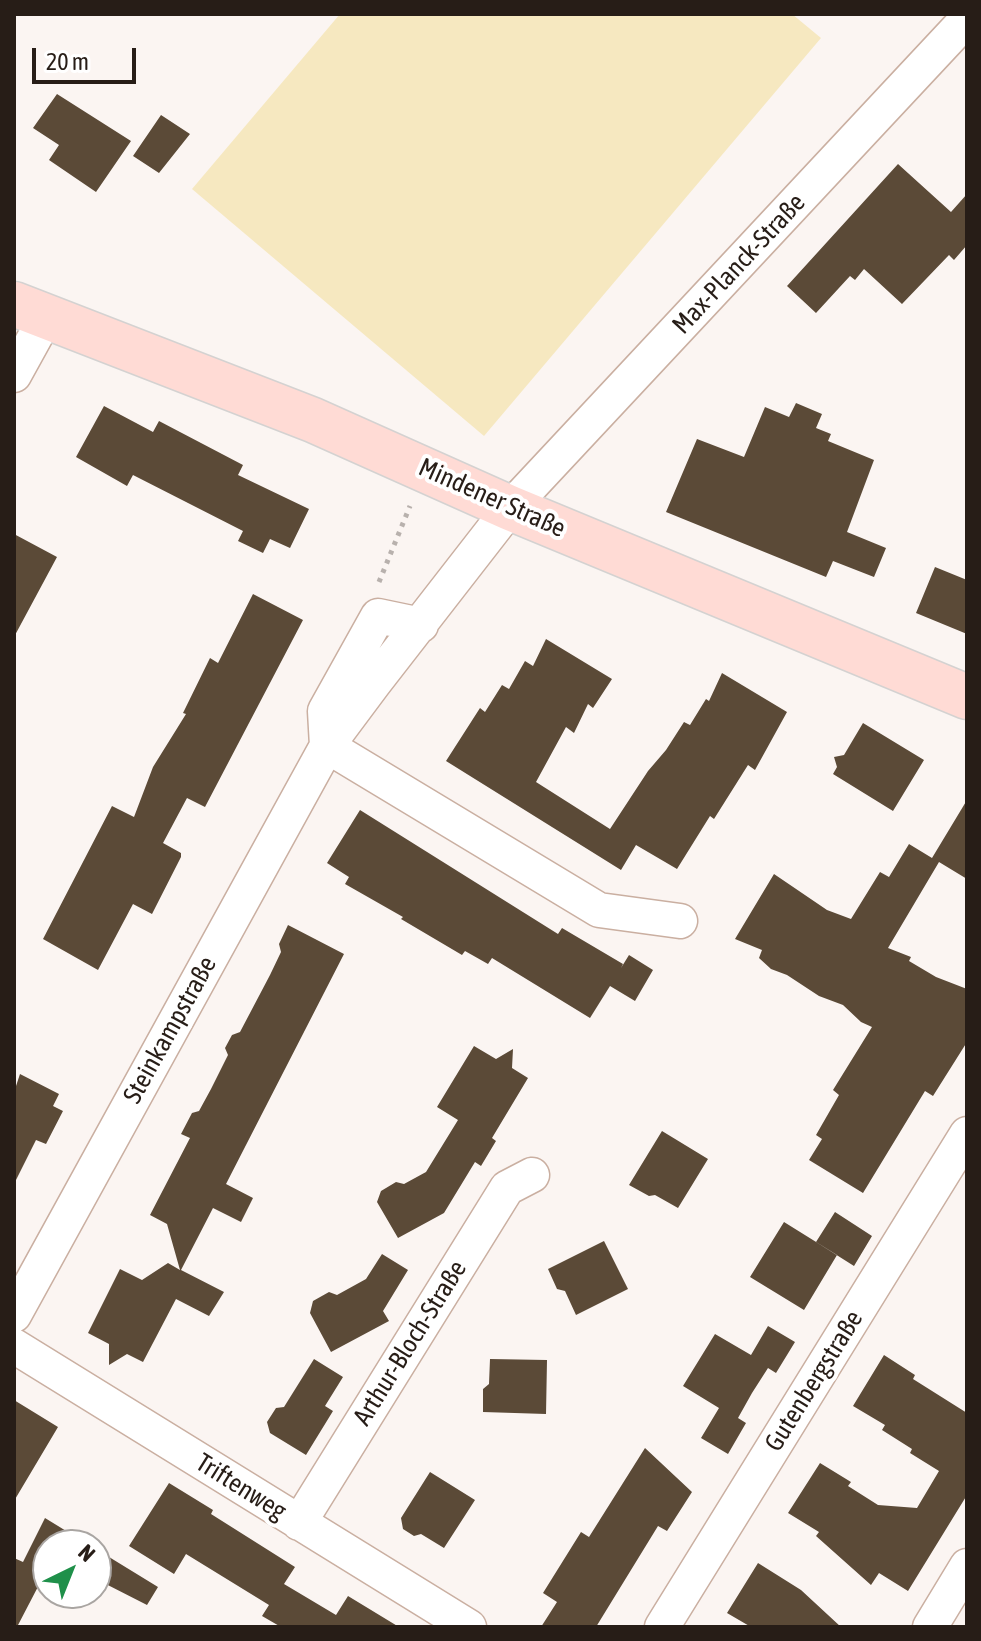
<!DOCTYPE html>
<meta charset="utf-8">
<style>
body{margin:0}
#map{position:relative;width:981px;height:1641px;overflow:hidden;background:#fbf5f2;font-family:"Asap Condensed",sans-serif}
canvas{display:block}
.frame{position:absolute;inset:0;border:16px solid #271d17;pointer-events:none}
.north{position:absolute;left:32px;top:1529px;width:80px;height:80px;box-sizing:border-box;background:#fff;border:2px solid #a9a5a2;border-radius:50%;rotate:43deg;font-size:22px;font-weight:700;line-height:32px;text-align:center;color:#271d17}
.north::after{content:'';display:block;margin:auto;width:28px;height:36px;background:#1f904a;clip-path:polygon(50% 0,100% 100%,50% 72%,0 100%)}
.scale{position:absolute;left:32px;top:48px;width:104px;height:36px;box-sizing:border-box;border:4px solid #271d17;border-top:0;padding-left:10px;font-size:24px;line-height:28px;white-space:nowrap;color:#271d17;-webkit-text-stroke:6px #fff;paint-order:stroke}
</style>
<div id="map">
<canvas width="981" height="1641"></canvas>
<div class="frame"></div>
<div class="north">N</div>
<div class="scale">20 m</div>
</div>
<script>
const context = document.querySelector('canvas').getContext('2d');
context.lineJoin = 'round';
function fillPath(path, color) {
  context.fillStyle = color;
  context.fill(path, 'evenodd');
}
function toPath(rows) {
  const path = new Path2D();
  for (const r of rows) {
    path.moveTo(r[0], r[1]);
    for (let i = 2; i < r.length; i += 2) path.lineTo(r[i], r[i + 1]);
  }
  return path;
}
function strokePath(path, color, width, dash) {
  context.strokeStyle = color;
  context.lineWidth = width;
  context.lineCap = dash ? 'butt' : 'round';
  context.setLineDash(dash || []);
  context.stroke(path);
}
function label(font, color, halo, rows, align = 'center') {
  context.font = font + ' "Asap Condensed",sans-serif';
  context.lineWidth = 8;
  context.setLineDash([]);
  context.textBaseline = 'middle';
  context.strokeStyle = halo;
  context.fillStyle = color;
  for (const [text, x, y, turn = 0] of rows) {
    context.save();
    context.translate(x, y);
    context.rotate((+turn || 0) * Math.PI / 180);
    context.textAlign = isNaN(turn) ? turn : align;
    if (halo) context.strokeText(text, 0, 0);
    context.fillText(text, 0, 0);
    context.restore();
  }
}
const green = toPath([
 [340,14,792,14,821,38,484,436,192,189]
]);
const building = toPath([
 [57,94,131,141,96,192,49,160,59,145,33,128],
 [161,115,190,134,159,173,133,156],
 [898,164,951,212,967,194,967,245,954,260,949,255,902,304,864,269,855,280,850,276,816,313,787,286],
 [796,403,822,414,816,428,831,434,828,441,874,460,847,532,886,548,874,577,833,561,826,577,666,512,697,439,744,457,765,407,789,417],
 [104,406,153,432,159,421,243,465,238,475,309,509,290,548,270,539,263,553,238,541,243,531,133,475,127,486,76,457],
 [14,534,57,557,14,637],
 [935,567,967,580,967,634,916,613],
 [253,594,303,620,205,807,187,798,163,843,181,853,181,857,152,914,133,904,98,970,43,939,112,806,134,817,153,767,186,714,183,713,210,658,218,663],
 [546,639,612,679,593,708,588,704,574,733,566,727,536,782,610,829,648,771,666,750,684,722,690,725,706,699,709,701,722,673,787,712,755,770,748,765,714,819,710,816,677,869,636,845,621,870,446,761,480,708,485,712,502,685,509,689,525,661,533,666],
 [863,723,924,760,893,811,833,774,837,767,834,757,844,755],
 [967,800,967,879,939,862,888,948,911,957,909,961,936,977,967,989,967,1042,933,1096,925,1091,863,1193,809,1160,822,1139,816,1135,839,1095,833,1090,872,1027,861,1022,843,1005,819,996,787,975,771,969,759,958,762,950,735,939,774,874,827,910,851,919,880,872,889,877,909,844,932,858],
 [360,810,558,934,562,928,623,964,621,968,629,955,653,970,635,1001,610,986,590,1018,492,958,488,964,465,951,462,955,401,919,403,917,345,884,349,877,327,863],
 [288,925,344,954,226,1184,253,1198,241,1222,213,1208,181,1270,224,1292,209,1316,176,1299,143,1362,127,1354,109,1365,109,1344,88,1333,120,1269,142,1280,168,1263,180,1270,167,1224,150,1215,190,1138,181,1134,192,1113,199,1111,211,1089,228,1055,225,1048,232,1035,240,1032,270,975,281,952,279,944],
 [474,1046,496,1059,513,1049,512,1068,528,1078,492,1138,496,1141,481,1166,475,1162,444,1213,398,1238,377,1202,381,1191,396,1182,404,1184,426,1172,458,1120,437,1107],
 [20,1074,59,1094,53,1106,63,1111,46,1144,36,1140,14,1184,14,1092],
 [662,1131,708,1159,678,1208,655,1195,649,1196,629,1185],
 [835,1212,872,1236,854,1266,816,1242],
 [784,1222,837,1255,804,1310,750,1277],
 [604,1241,628,1289,576,1315,565,1291,557,1289,548,1269],
 [382,1254,408,1270,383,1311,389,1321,331,1352,310,1313,313,1301,329,1292,337,1295,366,1279],
 [768,1326,795,1342,776,1373,768,1368,752,1393,738,1418,746,1423,728,1454,701,1438,719,1408,683,1386,715,1334,751,1355],
 [884,1355,915,1375,913,1379,967,1413,967,1495,908,1591,879,1573,871,1585,816,1536,819,1532,788,1513,820,1463,851,1482,848,1486,878,1505,917,1508,939,1471,910,1453,912,1449,882,1430,885,1425,853,1406],
 [314,1359,343,1377,325,1406,333,1411,306,1455,270,1433,267,1422,276,1408,284,1407],
 [490,1359,547,1360,546,1414,483,1412,483,1389,489,1384],
 [14,1400,58,1427,14,1501],
 [645,1448,692,1492,667,1531,658,1526,596,1627,541,1627,557,1602,543,1593,581,1532,589,1537],
 [430,1472,475,1500,444,1548,421,1534,414,1536,403,1529,401,1518],
 [169,1483,213,1510,211,1514,295,1567,284,1584,336,1615,348,1596,399,1627,281,1627,262,1616,269,1605,186,1554,174,1574,129,1546],
 [45,1518,89,1545,48,1545,48,1579,47,1581,42,1579,17,1627,14,1627,14,1558,23,1562],
 [96,1549,158,1587,147,1605,96,1579],
 [758,1563,801,1590,841,1627,751,1627,727,1613]
]);
const path = toPath([
 [379,582,410,506]
]);
const minor = toPath([
 [14,375,46,317],
 [421,625,378,616,325,711,327,746,599,910,680,921],
 [14,1315,327,746,374,683,510,508,967,19],
 [14,1346,469,1627],
 [299,1523,507,1188,532,1175],
 [662,1627,967,1134],
 [930,1627,967,1566]
]);
const major = toPath([
 [14,304,313,420,510,508,967,697]
]);
const streetNames = [
 ["Max-Planck-Straße",739,264,-47],
 ["Mindener Straße",492,498,24],
 ["Steinkampstraße",170,1030,-61],
 ["Arthur-Bloch-Straße",410,1343,-58],
 ["Gutenbergstraße",814,1381,-58],
 ["Triftenweg",241,1487,32]
];
fillPath(green, '#f6e8c0');
fillPath(building, '#5b4a37');
strokePath(minor, '#caafa1', 37);
strokePath(major, '#d4d2d1', 47);
strokePath(path, '#b8b1ad', 5, [4, 6]);
strokePath(minor, '#fff', 34);
strokePath(major, '#ffdbd5', 44);
label('26px', '#271d17', '#fff', streetNames);
</script>
